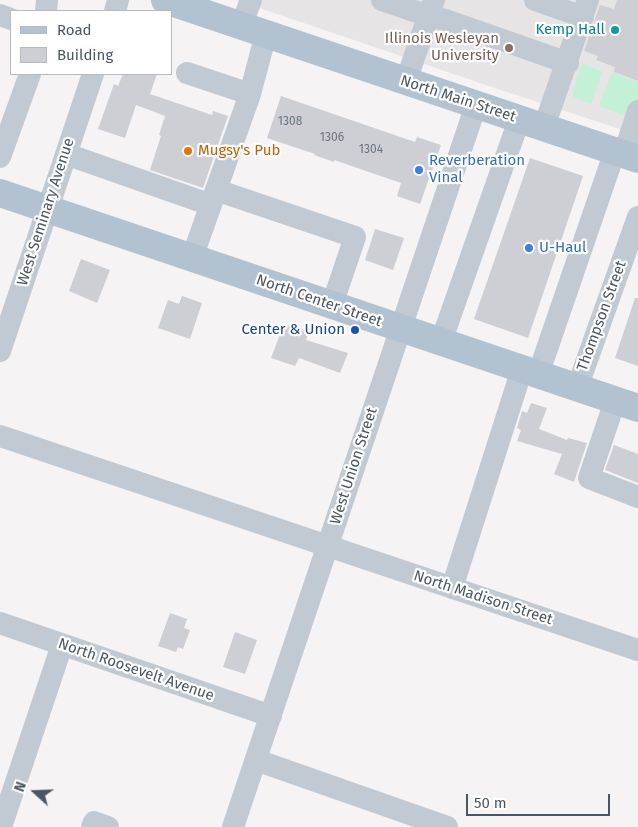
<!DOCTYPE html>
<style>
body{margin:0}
#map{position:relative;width:638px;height:827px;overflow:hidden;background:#f5f3f3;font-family:"Fira Sans",sans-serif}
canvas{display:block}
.legend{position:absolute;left:10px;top:10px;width:162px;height:65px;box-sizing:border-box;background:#fff;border:1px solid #b7bbc0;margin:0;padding:6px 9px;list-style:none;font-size:15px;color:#4a5661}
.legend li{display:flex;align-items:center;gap:10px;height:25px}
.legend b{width:25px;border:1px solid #b7bbc0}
.north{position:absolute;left:10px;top:767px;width:50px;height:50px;-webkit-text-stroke:4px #fff;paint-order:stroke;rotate:290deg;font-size:14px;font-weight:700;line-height:20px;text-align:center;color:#4a5661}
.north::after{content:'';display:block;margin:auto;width:18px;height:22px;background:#4a5661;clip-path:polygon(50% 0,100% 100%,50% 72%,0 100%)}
.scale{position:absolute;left:466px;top:794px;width:144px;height:22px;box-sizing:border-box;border:2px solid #4a5661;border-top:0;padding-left:6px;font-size:15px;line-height:18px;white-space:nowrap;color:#4a5661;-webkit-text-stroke:4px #fff;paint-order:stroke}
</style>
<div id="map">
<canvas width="638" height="827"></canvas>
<ul class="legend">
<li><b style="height:6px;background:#b3c2d1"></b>Road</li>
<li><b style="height:14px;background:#cdcfd5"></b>Building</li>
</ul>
<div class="north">N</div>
<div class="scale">50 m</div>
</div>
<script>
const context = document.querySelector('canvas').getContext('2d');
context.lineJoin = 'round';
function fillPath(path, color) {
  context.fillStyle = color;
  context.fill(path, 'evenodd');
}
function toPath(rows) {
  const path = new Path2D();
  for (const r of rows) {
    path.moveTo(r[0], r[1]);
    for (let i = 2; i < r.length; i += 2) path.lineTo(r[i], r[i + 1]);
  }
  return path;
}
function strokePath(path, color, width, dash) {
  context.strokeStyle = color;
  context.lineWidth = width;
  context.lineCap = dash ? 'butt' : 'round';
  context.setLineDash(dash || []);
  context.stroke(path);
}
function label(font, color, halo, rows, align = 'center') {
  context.font = font + ' "Fira Sans",sans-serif';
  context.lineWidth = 4.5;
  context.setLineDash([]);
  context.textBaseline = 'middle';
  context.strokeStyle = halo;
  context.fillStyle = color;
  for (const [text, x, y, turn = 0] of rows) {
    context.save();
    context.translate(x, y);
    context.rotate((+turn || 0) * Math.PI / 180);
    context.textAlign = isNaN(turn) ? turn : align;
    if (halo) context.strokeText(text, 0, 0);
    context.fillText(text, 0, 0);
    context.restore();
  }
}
const education = toPath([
 [236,0,638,0,638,135,489,86]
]);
const green = toPath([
 [582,63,602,72,591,104,572,96],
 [612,72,638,83,638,102,632,118,599,106]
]);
const building = toPath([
 [617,0,638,0,638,81,614,72,615,67,596,60,598,56,584,51,600,5,614,9],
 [123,74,157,74,150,94,212,115,213,111,228,116,203,188,150,170,161,136,159,135,165,116,136,105,125,138,98,129,114,84,118,86],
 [281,96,415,142,417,137,441,145,420,204,397,196,401,183,334,160,334,162,314,155,315,154,267,138],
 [530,158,583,176,528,338,474,319],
 [375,229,404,238,393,270,365,260],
 [81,259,110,270,97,303,69,291],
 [182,296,202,303,190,339,158,328,168,300,179,304],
 [635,298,638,298,638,366,615,358],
 [284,324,308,333,306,340,348,353,340,373,299,358,295,366,271,358],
 [531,403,547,408,539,429,567,440,568,438,587,443,574,482,554,474,562,454,517,441,521,430,517,428,522,411,527,413],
 [614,445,638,454,638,483,605,470],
 [170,613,187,619,184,628,190,630,183,649,178,647,176,652,158,646],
 [235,632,257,640,245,674,223,667]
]);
const minor = toPath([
 [382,0,429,16,445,20,568,63],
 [535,0,583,17],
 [46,11,47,0],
 [115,11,118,0],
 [0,15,11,19],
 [241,26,251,0],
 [187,73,250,94],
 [406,81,434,0],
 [544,127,588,0],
 [66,154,211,205],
 [624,154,638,111],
 [0,157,30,74],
 [216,190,355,237,332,305],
 [192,258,250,94,266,34],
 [441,342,519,120],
 [0,351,93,74],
 [538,375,615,151],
 [577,388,638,217],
 [615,401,589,478,638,497],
 [0,436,638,650],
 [452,588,522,369],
 [0,623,271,716],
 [256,760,447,827],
 [1,827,62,645],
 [92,827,94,822,108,827],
 [233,827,476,105]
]);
const major = toPath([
 [165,0,638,159],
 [0,193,638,408]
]);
const markers = [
 [615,30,5,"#0f9aa8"],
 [509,48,5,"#8d6e63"],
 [188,151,5,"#e8710a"],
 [419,170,5,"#3f7fe0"],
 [529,248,5,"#3f7fe0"],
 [355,330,5,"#1a4fb4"]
];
const numberNames = [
 ["1308",290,122],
 ["1306",332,138],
 ["1304",371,150]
];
const cultureNames = [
 ["Kemp Hall",605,30]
];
const educationNames = [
 ["Illinois Wesleyan",499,39],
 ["University",499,56]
];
const streetNames = [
 ["North Main Street",458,99,18],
 ["West Seminary Avenue",46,212,-72],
 ["North Center Street",319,301,19],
 ["Thompson Street",602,316,-70],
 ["West Union Street",354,466,-72],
 ["North Madison Street",483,598,18],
 ["North Roosevelt Avenue",136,670,19]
];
const foodNames = [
 ["Mugsy's Pub",198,151]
];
const shopNames = [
 ["Reverberation",429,161],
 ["Vinal",429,178],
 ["U-Haul",539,248]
];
const transitNames = [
 ["Center & Union",345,330]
];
fillPath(education, '#e6e4e5');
fillPath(green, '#c3f1d5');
fillPath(building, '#cdcfd5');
strokePath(minor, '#c1cad2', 22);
strokePath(major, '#b3c2d1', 28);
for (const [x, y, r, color] of markers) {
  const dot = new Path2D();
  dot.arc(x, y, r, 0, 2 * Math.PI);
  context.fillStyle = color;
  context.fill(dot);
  strokePath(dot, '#fff', 2);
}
label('12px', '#6b747e', null, numberNames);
label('15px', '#0d838f', '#fff', cultureNames, 'right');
label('15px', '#785e54', '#fff', educationNames, 'right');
label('15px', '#4a5661', '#fff', streetNames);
label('15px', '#c56008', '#fff', foodNames, 'left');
label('15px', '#366cbe', '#fff', shopNames, 'left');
label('15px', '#164399', '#fff', transitNames, 'right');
</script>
